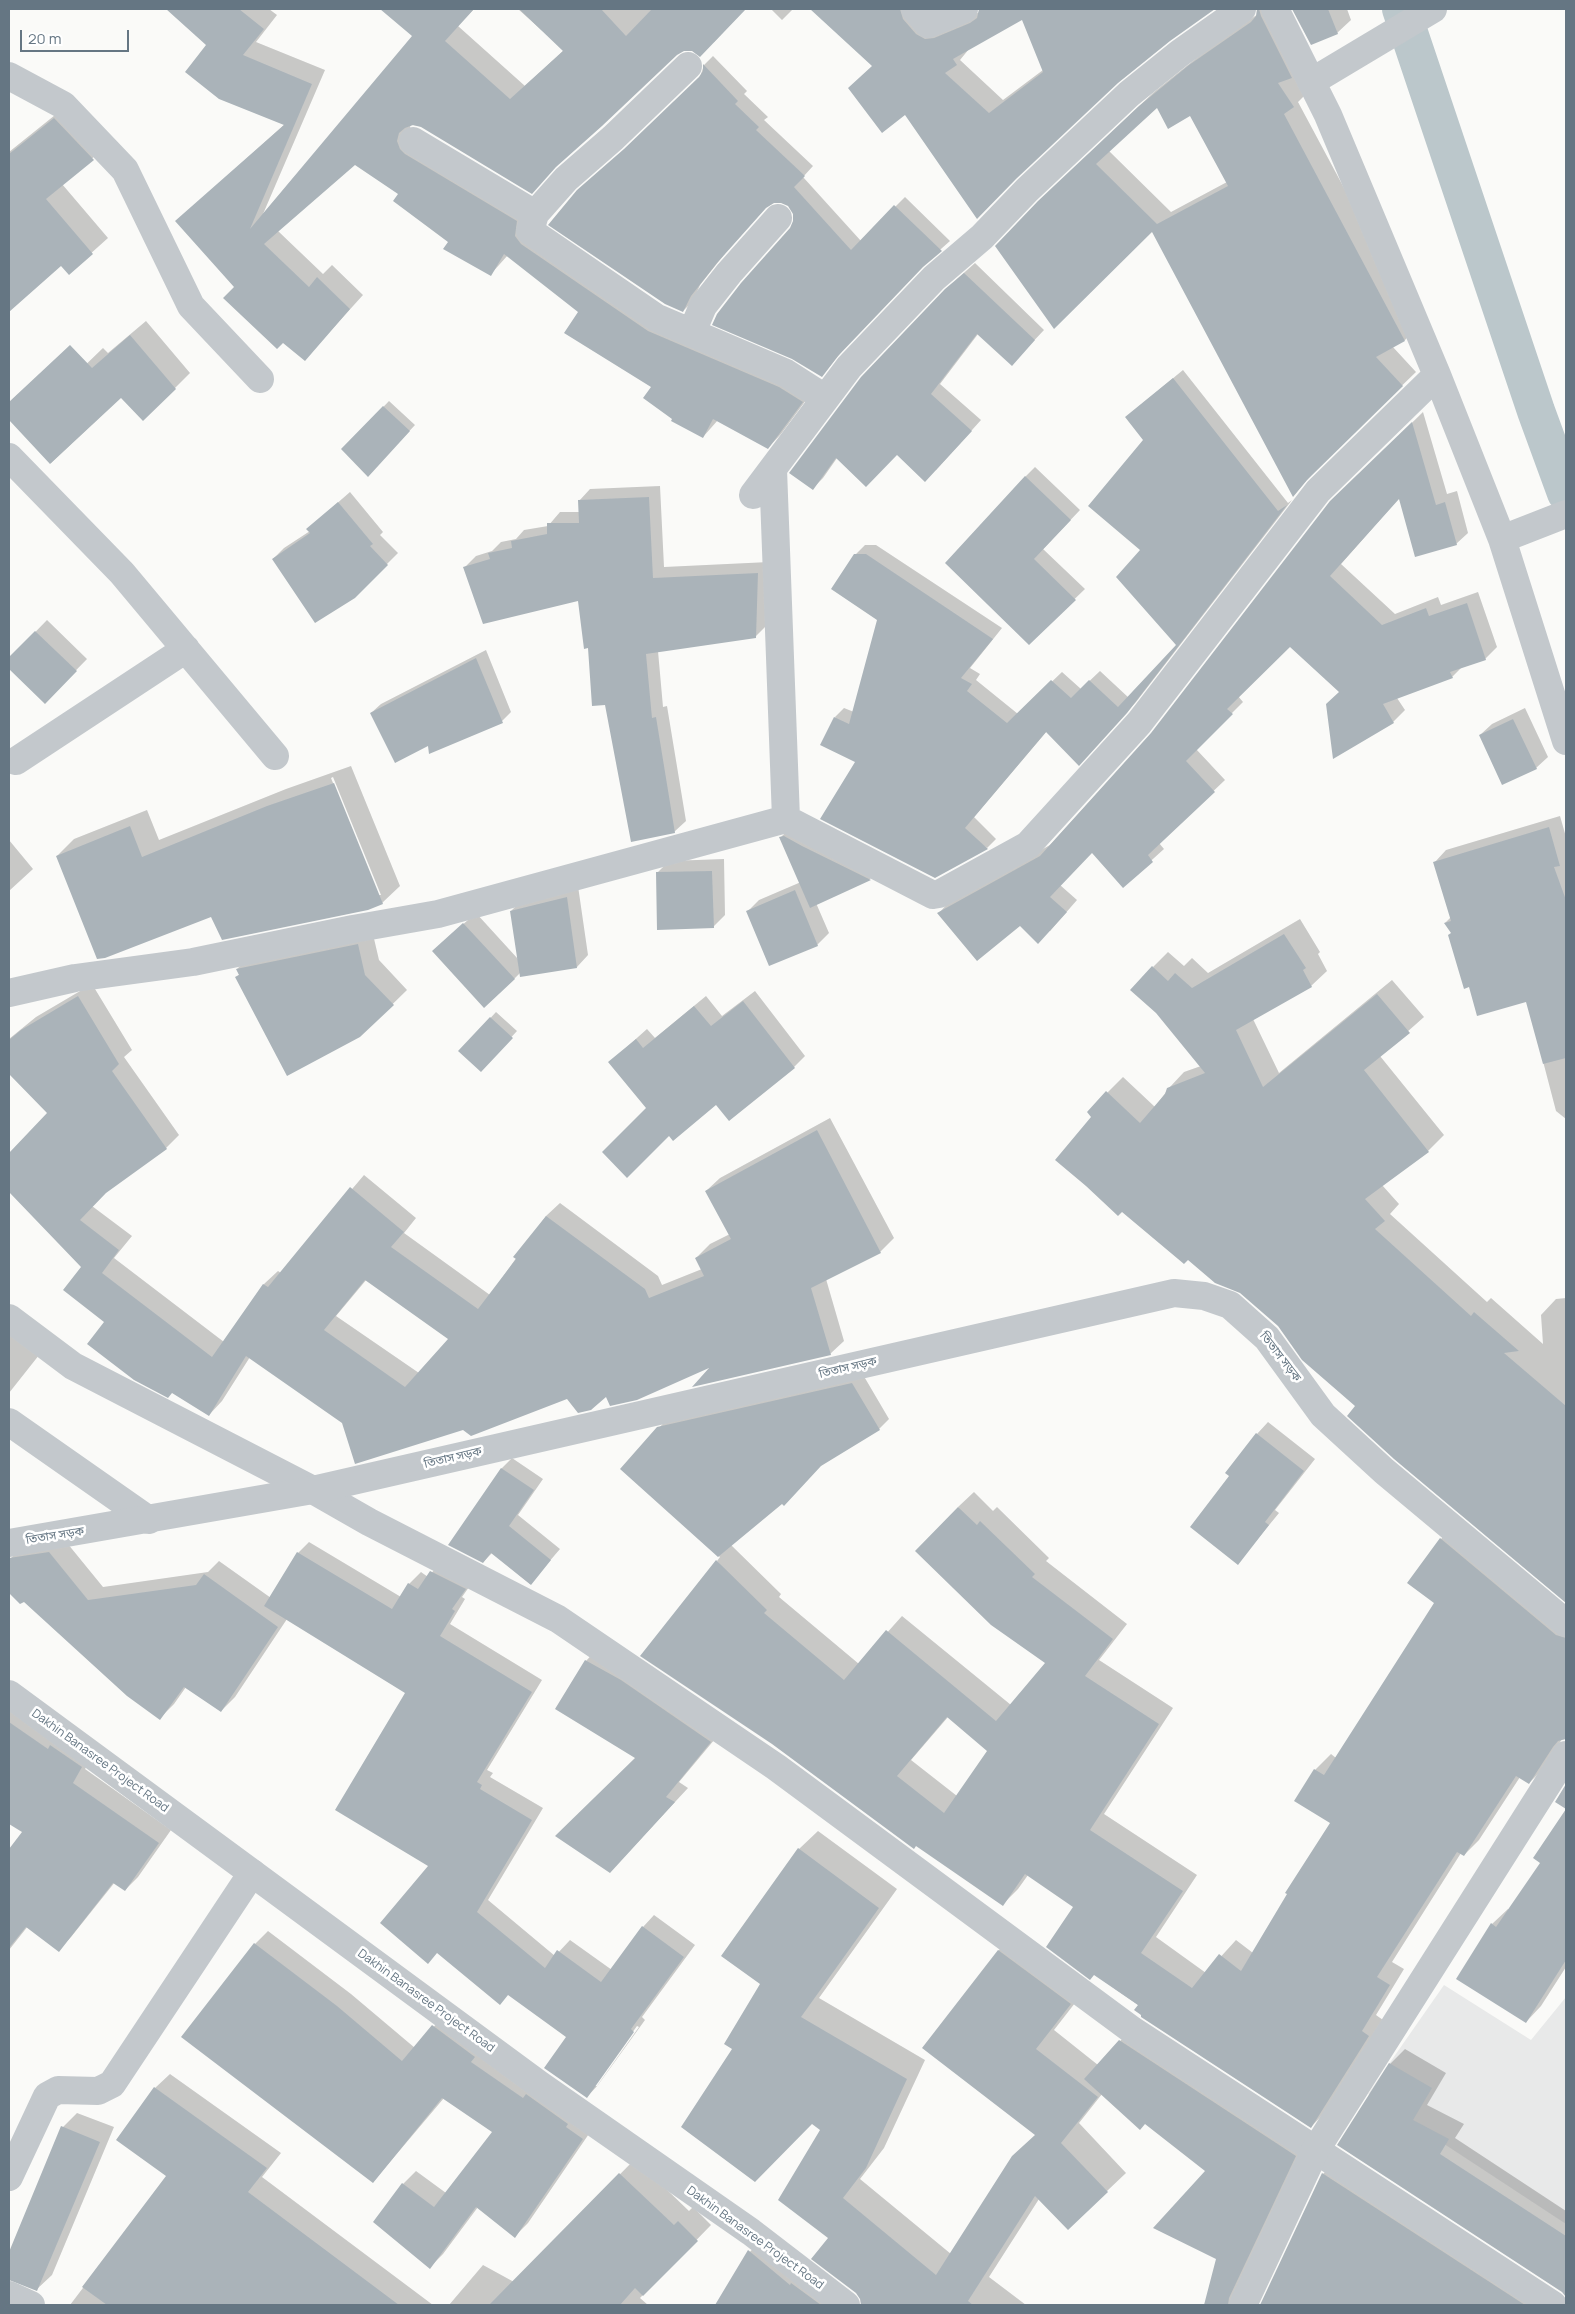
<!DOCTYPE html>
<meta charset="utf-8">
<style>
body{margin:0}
#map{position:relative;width:1575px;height:2314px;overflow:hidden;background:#fafaf8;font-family:Manrope,sans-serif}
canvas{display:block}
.frame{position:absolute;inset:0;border:10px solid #657683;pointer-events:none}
.scale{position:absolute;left:20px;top:30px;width:109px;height:22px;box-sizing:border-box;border:2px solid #657683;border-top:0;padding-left:6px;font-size:15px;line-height:18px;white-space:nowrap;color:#657683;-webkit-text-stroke:4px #fff;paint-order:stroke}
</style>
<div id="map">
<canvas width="1575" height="2314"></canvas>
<div class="frame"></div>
<div class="scale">20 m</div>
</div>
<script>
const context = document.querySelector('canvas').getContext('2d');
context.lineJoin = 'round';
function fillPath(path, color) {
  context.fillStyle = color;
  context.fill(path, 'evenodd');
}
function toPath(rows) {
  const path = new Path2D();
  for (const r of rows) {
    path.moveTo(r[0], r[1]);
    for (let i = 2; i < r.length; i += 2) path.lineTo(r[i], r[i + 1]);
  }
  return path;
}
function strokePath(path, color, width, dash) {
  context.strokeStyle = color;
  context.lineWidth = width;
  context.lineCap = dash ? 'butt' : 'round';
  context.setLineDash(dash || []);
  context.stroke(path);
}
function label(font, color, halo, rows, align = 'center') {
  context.font = font + ' Manrope,"Noto Sans Bengali",sans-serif';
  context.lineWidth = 5;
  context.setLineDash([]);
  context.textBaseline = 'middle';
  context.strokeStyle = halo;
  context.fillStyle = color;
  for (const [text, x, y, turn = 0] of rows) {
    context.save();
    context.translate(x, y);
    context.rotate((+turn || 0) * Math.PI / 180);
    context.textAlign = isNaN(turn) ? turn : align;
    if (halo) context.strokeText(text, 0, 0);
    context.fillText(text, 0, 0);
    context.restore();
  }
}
const built = toPath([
 [1444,1985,1531,2040,1566,1997,1566,2224,1368,2094]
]);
const shadow = toPath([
 [168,9,269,9,277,15,256,42,325,70,263,214,414,36,385,11,387,9,474,9,458,26,525,86,564,50,518,9,745,9,714,42,692,50,683,50,422,126,411,125,410,127,413,135,662,318,815,388,781,434,768,448,718,420,703,437,580,312,508,255,490,275,449,242,400,194,355,163,278,231,323,274,332,265,363,295,305,359,236,287,177,221,285,124,207,45],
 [771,9,793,9,782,20],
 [812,9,919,9,949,25,987,9,994,9,1006,22,969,49,960,60,1003,100,1043,70,1019,9,1213,9,1170,39,1118,81,1021,172,873,66],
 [1258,9,1277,9,1307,93,1298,102,1418,326,1405,340,1392,346,1416,372,1319,466,1294,495,1152,230,1053,188,1154,92,1204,52,1258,14],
 [1157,106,1190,114,1227,182,1171,212,1109,151],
 [1294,9,1347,9,1351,20,1337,33,1311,44],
 [713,56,747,91,744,94,768,117,764,120,813,166,803,177,861,241,905,197,950,241,924,264,847,345,822,376,791,229,795,221,794,213,789,205,781,201,773,202,768,205,726,252,700,285,693,301,683,311,635,140,700,77,704,65],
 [70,103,109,144,62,184,108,238,69,273,62,264,15,296,9,289,9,152],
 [975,263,1044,330,1012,364,978,334,940,384,981,420,936,470,897,453,837,458,823,478,813,488,957,279],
 [146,321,190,373,143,420,121,397,51,463,9,418,9,403,17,395,75,375,103,348,108,353],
 [1183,370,1288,503,1292,500,1136,702,1089,754,1047,731,974,817,996,839,987,848,857,762,835,717,844,708,854,712,878,619,855,555,865,545,876,545,1002,628,970,668,980,674,976,680,1018,714,1062,672,1081,689,1100,671,1129,698,1177,645,1142,550,1145,440,1126,417],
 [389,401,415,425,373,470,343,449],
 [1423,412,1447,494,1457,491,1468,533,1456,544,1400,497,1341,564,1395,614,1438,597,1441,605,1478,592,1497,647,1485,659,1462,667,1452,677,1397,698,1405,710,1393,722,1340,691,1290,645,1238,696,1243,702,1196,749,1225,780,1159,843,1164,849,1123,886,1092,852,1060,885,1077,900,1050,931,1020,924,939,913,950,901,1050,845,1152,733,1331,502],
 [1035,467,1080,510,1043,549,1085,589,1029,643,1025,477],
 [660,486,664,567,769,562,767,625,755,637,658,651,663,707,667,706,686,821,674,832,590,647,579,600,464,568,476,556,492,551,501,542,516,539,524,530,548,526,560,512,579,512,579,501,590,489],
 [350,492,383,532,380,535,398,553,354,597,273,559,284,548,310,531,319,519],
 [47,620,87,659,45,702,9,667,9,659],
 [486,650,511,712,502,721,429,745,371,713,381,704],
 [1525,708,1548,757,1536,768,1480,735,1492,724],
 [351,766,400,886,382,903,212,915,57,856,74,839,147,810,159,840,286,789],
 [333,777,381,895,378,895,331,778],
 [1560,816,1566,837,1566,1119,1556,1111,1527,1000,1452,933,1445,923,1451,917,1435,862,1446,850],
 [792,826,881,868,870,879,816,903,829,933,817,945,748,911,759,900,801,882,781,837],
 [9,840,33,869,9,891],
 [724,859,725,915,713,927,657,873,669,861],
 [578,886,588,955,577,967,521,975,520,973,514,979,445,940,476,913,518,959,511,911,523,899],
 [1300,919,1320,952,1318,954,1327,971,1311,986,1253,1019,1279,1073,1392,980,1424,1017,1380,1056,1444,1135,1428,1151,1382,1185,1399,1204,1390,1214,1487,1302,1491,1298,1543,1344,1541,1315,1556,1299,1566,1298,1566,1601,1395,1458,1357,1406,1278,1325,1088,1112,1123,1077,1155,1107,1169,1088,1184,1072,1201,1066,1153,967,1168,952,1184,966,1192,958,1208,973],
 [372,930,379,960,407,990,360,1036,236,977,240,974,237,969,251,955],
 [92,984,132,1050,124,1057,179,1135,166,1148,107,1190,92,1206,132,1236,114,1258,224,1342,264,1284,278,1271,281,1273,364,1175,416,1218,404,1233,490,1295,546,1216,560,1203,658,1276,662,1285,702,1269,696,1258,710,1244,730,1234,706,1191,720,1178,830,1118,894,1238,880,1252,826,1279,844,1341,830,1354,713,1365,606,1395,567,1398,463,1429,343,1422,250,1357,222,1401,209,1415,106,1322,82,1267,9,1190,9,1155,49,1113,9,1073,9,1039,36,1017],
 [367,1279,450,1339,419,1373,336,1316],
 [755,991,805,1056,794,1067,716,1104,648,1108,610,1062,647,1029,655,1038,706,996,722,1016],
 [496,1012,517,1031,481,1070,460,1051],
 [9,1316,47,1345,9,1393],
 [862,1373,889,1419,879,1429,822,1464,782,1502,731,1545,781,1594,779,1597,859,1664,902,1616,1011,1705,1047,1663,958,1507,974,1492,993,1511,997,1507,1049,1558,1046,1561,1127,1624,1099,1660,1173,1708,1104,1814,1197,1875,1156,1937,1206,1973,1236,1940,1253,1953,1332,1823,1296,1801,1315,1770,1331,1754,1336,1758,1435,1603,1441,1539,1456,1524,1566,1616,1566,1738,1562,1739,1544,1768,1529,1783,1520,1777,1479,1840,1464,1855,1461,1853,1392,1962,1404,1969,1376,2015,1383,2020,1326,2111,1311,2127,1094,1974,1075,1906,1028,1875,1018,1889,1003,1904,717,1561,720,1557,622,1469,668,1418],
 [948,1717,989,1751,957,1796,911,1760],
 [1268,1422,1315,1459,1275,1510,1279,1513,1238,1563,1231,1476,1257,1434],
 [512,1458,543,1479,518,1515,560,1549,530,1584,492,1553,483,1562,450,1544,502,1468],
 [63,1538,103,1587,208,1572,219,1561,271,1598,298,1553,309,1542,401,1597,409,1584,421,1572,428,1577,443,1560,476,1577,462,1597,465,1599,450,1624,542,1680,487,1770,493,1773,490,1777,543,1808,488,1900,555,1956,570,1940,612,1970,643,1927,654,1915,695,1945,642,2017,645,2020,598,2085,587,2097,568,2037,509,1994,437,1952,430,1866,407,1693,287,1619,235,1697,221,1711,186,1687,174,1704,160,1718,10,1559,24,1545],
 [637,2026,639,2027,597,2086,594,2086],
 [600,1646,725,1727,679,1782,688,1788,624,1857,636,1758,586,1661],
 [9,1700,95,1754,85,1769,171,1830,138,1877,125,1890,115,1882,71,1937,58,1950,28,1926,9,1950,9,1851,24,1832,9,1822],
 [1566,1812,1566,1967,1541,2006,1526,2022,1492,1924,1508,1909,1509,1910,1541,1863,1535,1858],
 [818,1831,897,1889,819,1998,925,2060,884,2148,860,2179,951,2254,1036,2135,998,1951,1017,1932,1089,1985,1054,2030,1098,2065,1135,2025,1310,2140,1252,2304,1259,2305,1205,2305,1218,2258,1207,2171,1145,2123,1102,2094,1079,2123,1126,2173,1107,2191,1039,2199,989,2277,1026,2305,882,2305,848,2280,830,2238,822,2129,733,2049,762,1984,799,1849],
 [268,1931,351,1994,415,2048,446,2013,595,2125,528,2223,515,2236,478,2207,443,2254,430,2267,403,2184,416,2171,446,2193,493,2132,444,2098,373,2182,255,1944],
 [1405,2049,1446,2073,1427,2105,1464,2124,1455,2138,1566,2211,1566,2293,1339,2145,1390,2064],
 [170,2074,281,2153,262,2177,433,2305,355,2305,322,2281,306,2305,70,2305,168,2176,155,2088],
 [77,2113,114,2127,52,2275,37,2289,9,2278,9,2255,63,2127],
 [1338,2158,1552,2305,1262,2305,1323,2174],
 [635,2159,689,2211,693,2207,711,2225,640,2298,648,2305,449,2305,483,2265,514,2282],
 [761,2240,852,2305,716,2305,747,2255]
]);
const canal = toPath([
 [1401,9,1536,411,1566,493]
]);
const building = toPath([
 [166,9,239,9,264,29,243,55,312,84,250,229,412,36,380,9,474,9,445,41,510,99,563,51,519,9,601,9,626,36,652,9,746,9,700,57,692,51,684,51,677,55,602,126,556,167,532,194,421,127,413,125,405,128,399,133,397,141,400,149,405,154,517,221,515,236,521,244,648,331,779,387,803,402,768,449,713,419,703,438,671,421,672,419,643,398,651,387,564,333,578,312,504,254,491,276,443,249,448,242,393,201,398,194,355,165,264,244,309,287,317,277,350,309,305,361,283,343,277,349,223,298,234,287,175,221,284,125,219,99,185,72,206,45],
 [810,9,900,9,903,19,916,34,925,39,934,38,970,23,977,18,979,9,1215,9,1170,41,1118,83,1016,179,977,219,905,115,882,133,848,88,872,66],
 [1022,20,1043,72,989,113,945,73,957,65,953,59],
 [1257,9,1259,9,1261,16,1292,78,1278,83,1294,107,1284,114,1405,341,1376,357,1403,386,1307,480,1293,497,1152,232,1054,329,995,246,1038,201,1139,106,1189,65,1251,22,1256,16],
 [1157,108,1168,129,1190,116,1228,186,1157,224,1096,164],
 [1292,9,1328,9,1338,34,1311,45],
 [703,64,738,101,735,104,759,127,756,130,805,176,794,187,851,250,894,205,942,251,923,267,838,356,822,377,792,359,712,325,717,314,741,283,790,228,793,221,793,214,788,206,781,203,774,203,766,208,717,263,691,296,683,312,665,304,548,225,577,190,624,149,699,77,703,71],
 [54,118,94,160,46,199,93,254,69,275,61,266,9,312,9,154],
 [964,273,1035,340,1012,366,977,334,931,394,972,431,925,482,897,455,866,487,836,458,813,490,789,473,861,377,945,289],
 [130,335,176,389,143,421,121,398,50,464,9,420,9,402,70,345,92,368],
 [1173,378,1278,511,1287,505,1127,713,1079,766,1046,732,965,828,988,849,935,878,820,819,855,762,820,745,834,717,849,724,877,620,831,589,854,554,866,554,993,639,961,678,972,684,967,691,1007,723,1051,680,1071,698,1089,680,1118,707,1176,645,1116,577,1140,550,1088,506,1143,440,1125,417],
 [383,406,410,431,368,477,341,449],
 [1412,422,1436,505,1445,502,1457,545,1415,557,1399,499,1330,576,1382,625,1426,608,1429,616,1467,603,1486,660,1450,672,1453,678,1383,704,1394,723,1333,759,1326,704,1339,692,1290,647,1227,709,1233,714,1186,761,1215,792,1148,855,1153,862,1123,888,1092,853,1050,897,1067,912,1038,944,1020,926,977,961,937,913,1040,856,1151,733,1330,501],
 [1025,476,1071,520,1034,559,1076,600,1029,645,945,563],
 [649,497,653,578,758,573,756,638,646,654,652,718,656,717,675,833,631,842,605,705,592,706,588,648,584,649,578,601,483,624,463,567,490,559,488,553,512,548,511,541,547,534,547,523,579,523,578,500],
 [338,502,373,544,370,546,388,565,355,598,315,623,272,559,310,533,306,529],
 [35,631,77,671,45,704,9,669,9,657],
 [476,658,503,723,429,754,428,746,395,763,370,713],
 [1513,719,1537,769,1502,785,1479,735],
 [334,783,383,904,368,910,222,940,211,917,105,958,97,959,56,856,130,826,142,857,267,806],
 [1549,827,1560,866,1554,867,1566,900,1566,1058,1543,1064,1526,1002,1477,1016,1469,987,1464,989,1448,935,1451,933,1444,923,1451,921,1433,862],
 [784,836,802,846,871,880,810,908,779,837],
 [712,871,714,928,657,930,656,872],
 [795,890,818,946,769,966,746,911],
 [567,897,577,968,520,977,510,911],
 [463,923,515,979,484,1008,432,951],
 [1284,934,1306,968,1303,970,1312,987,1236,1030,1263,1087,1377,994,1410,1033,1364,1070,1429,1152,1365,1199,1385,1221,1375,1229,1471,1316,1474,1312,1519,1351,1504,1353,1566,1406,1566,1603,1394,1459,1347,1416,1355,1406,1302,1360,1278,1326,1240,1293,1215,1283,1188,1260,1184,1264,1122,1212,1118,1216,1086,1186,1055,1160,1091,1117,1087,1112,1106,1091,1140,1123,1165,1094,1167,1088,1205,1073,1156,1013,1130,990,1152,966,1168,981,1175,973,1192,988],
 [358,944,365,975,394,1005,360,1037,287,1076,235,977,239,975,236,969],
 [78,996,119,1064,112,1071,167,1149,106,1193,80,1220,119,1250,102,1273,212,1357,263,1284,268,1287,350,1187,404,1232,391,1247,478,1309,516,1259,513,1257,546,1216,645,1289,649,1298,704,1276,695,1258,731,1239,705,1191,817,1130,881,1253,811,1288,831,1355,692,1387,709,1368,637,1400,610,1406,606,1397,591,1410,578,1413,567,1399,471,1436,463,1430,355,1464,342,1423,246,1356,209,1416,172,1393,168,1398,134,1380,87,1344,104,1322,63,1290,81,1267,9,1192,9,1153,47,1113,9,1074,9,1040,21,1030],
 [365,1280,448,1339,405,1387,324,1330],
 [743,1001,795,1068,729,1121,716,1105,673,1141,669,1136,627,1178,602,1152,646,1108,608,1062,636,1039,643,1048,694,1006,711,1026],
 [490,1017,513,1038,481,1072,458,1051],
 [852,1383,880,1430,821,1466,784,1506,782,1504,718,1557,620,1469,657,1427],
 [1256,1433,1304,1471,1265,1522,1269,1525,1238,1565,1190,1527,1229,1476,1225,1473],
 [501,1468,534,1490,509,1526,551,1560,531,1585,491,1553,483,1563,448,1545],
 [958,1507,977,1525,980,1521,1035,1574,1032,1577,1113,1639,1085,1676,1159,1724,1090,1830,1183,1891,1141,1953,1192,1988,1219,1954,1241,1971,1287,1894,1285,1893,1330,1823,1294,1801,1314,1769,1324,1775,1434,1603,1407,1583,1440,1538,1556,1635,1566,1638,1566,1739,1558,1741,1553,1747,1529,1784,1516,1776,1464,1856,1457,1852,1377,1977,1390,1985,1362,2031,1369,2036,1311,2128,1141,2017,1141,2015,1134,2010,1138,2005,1094,1975,1090,1980,1046,1947,1073,1907,1025,1874,1003,1906,916,1846,914,1849,772,1744,640,1656,716,1560,767,1610,764,1613,844,1680,886,1630,996,1721,1045,1663,991,1625,915,1551],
 [947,1717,987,1751,944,1813,897,1776],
 [49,1552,88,1600,196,1585,204,1574,278,1627,221,1712,184,1687,160,1720,127,1696,24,1602,20,1604,9,1593,9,1558],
 [297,1552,392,1609,408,1583,418,1589,430,1571,466,1589,452,1609,455,1611,440,1636,532,1692,477,1782,482,1785,480,1789,532,1820,477,1912,545,1968,557,1950,601,1982,642,1926,684,1957,631,2029,634,2032,587,2098,544,2068,566,2037,508,1995,500,2005,437,1953,428,1964,380,1923,428,1866,335,1810,405,1693,264,1606],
 [585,1660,621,1680,711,1742,666,1797,675,1802,610,1873,555,1836,635,1758,555,1709],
 [9,1722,48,1749,50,1745,82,1767,73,1783,159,1843,125,1891,113,1883,59,1952,26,1927,9,1948,9,1849,22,1832,9,1824],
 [1566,1784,1566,1809,1555,1802],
 [1566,1809,1566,1960,1526,2023,1456,1979,1491,1923,1496,1927,1540,1863,1533,1858],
 [798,1848,879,1908,801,2017,907,2079,866,2168,843,2198,936,2275,1012,2156,1035,2135,922,2048,998,1950,1071,2004,1036,2049,1098,2097,1061,2143,1108,2192,1068,2230,1035,2196,968,2301,973,2305,861,2305,860,2299,856,2293,811,2259,828,2238,778,2200,820,2130,812,2124,755,2182,681,2127,732,2049,724,2044,760,1984,721,1956],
 [254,1943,337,2006,402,2061,432,2025,475,2057,471,2062,523,2098,526,2094,568,2124,566,2127,583,2139,515,2238,476,2207,430,2269,373,2222,402,2183,434,2207,492,2132,442,2098,373,2183,181,2037],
 [1119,2040,1296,2156,1229,2298,1228,2305,1204,2305,1216,2259,1153,2228,1205,2171,1145,2124,1140,2130,1084,2079],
 [1389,2063,1432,2088,1413,2120,1449,2139,1440,2154,1566,2236,1566,2297,1562,2292,1337,2145],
 [154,2087,267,2168,248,2192,399,2305,107,2305,82,2287,166,2176,116,2140],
 [61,2126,100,2142,37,2291,9,2280,9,2252],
 [619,2173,674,2225,678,2221,698,2241,643,2296,635,2288,620,2305,489,2305],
 [1322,2173,1525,2305,1260,2305],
 [748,2250,790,2285,791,2283,821,2305,715,2305]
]);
const minor = toPath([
 [915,9,928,24,964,9],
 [1275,9,1328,115,1437,375,1502,539,1566,741],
 [9,76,63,105,125,170,191,306,260,379],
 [1311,82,1433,9],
 [413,141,535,214,530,231,657,318,786,373,825,398],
 [535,214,566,179,613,138,688,66],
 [692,332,703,306,729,273,778,218],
 [9,457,122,573,275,756],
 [753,495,849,367,934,278,982,237,1027,190,1129,94,1180,53,1242,9],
 [1502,539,1566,514],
 [16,761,186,649],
 [786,819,933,895,939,894,1028,845,1139,723,1318,491,1437,375],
 [9,993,75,978,193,962,353,929,438,914,786,819,773,469],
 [9,1318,73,1366,313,1490,369,1522,558,1619,776,1767,1132,2030,1553,2305],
 [9,1422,149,1520],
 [9,2177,47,2096,58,2090,98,2091,112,2084,252,1873],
 [9,2295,31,2305]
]);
const tertiary = toPath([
 [9,1543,313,1490,1174,1293,1204,1296,1230,1305,1267,1338,1323,1415,1384,1471,1566,1623],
 [9,1694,540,2085,751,2232,846,2305],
 [1243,2305,1315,2151,1566,1755]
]);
const streetNames = [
 ["তিতাস সড়ক",1280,1357,52],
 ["তিতাস সড়ক",848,1368,-13],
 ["তিতাস সড়ক",453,1458,-13],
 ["তিতাস সড়ক",55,1536,-9],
 ["Dakhin Banasree Project Road",100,1761,36],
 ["Dakhin Banasree Project Road",426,2001,36],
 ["Dakhin Banasree Project Road",755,2238,36]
];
fillPath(built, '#e8e9e9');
fillPath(shadow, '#0003');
strokePath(canal, '#bbc7cb', 38);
fillPath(building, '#aab3b9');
strokePath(minor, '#c3c8cc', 28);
strokePath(tertiary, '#c3c8cc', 28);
label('12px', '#657683', '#fff', streetNames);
</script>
